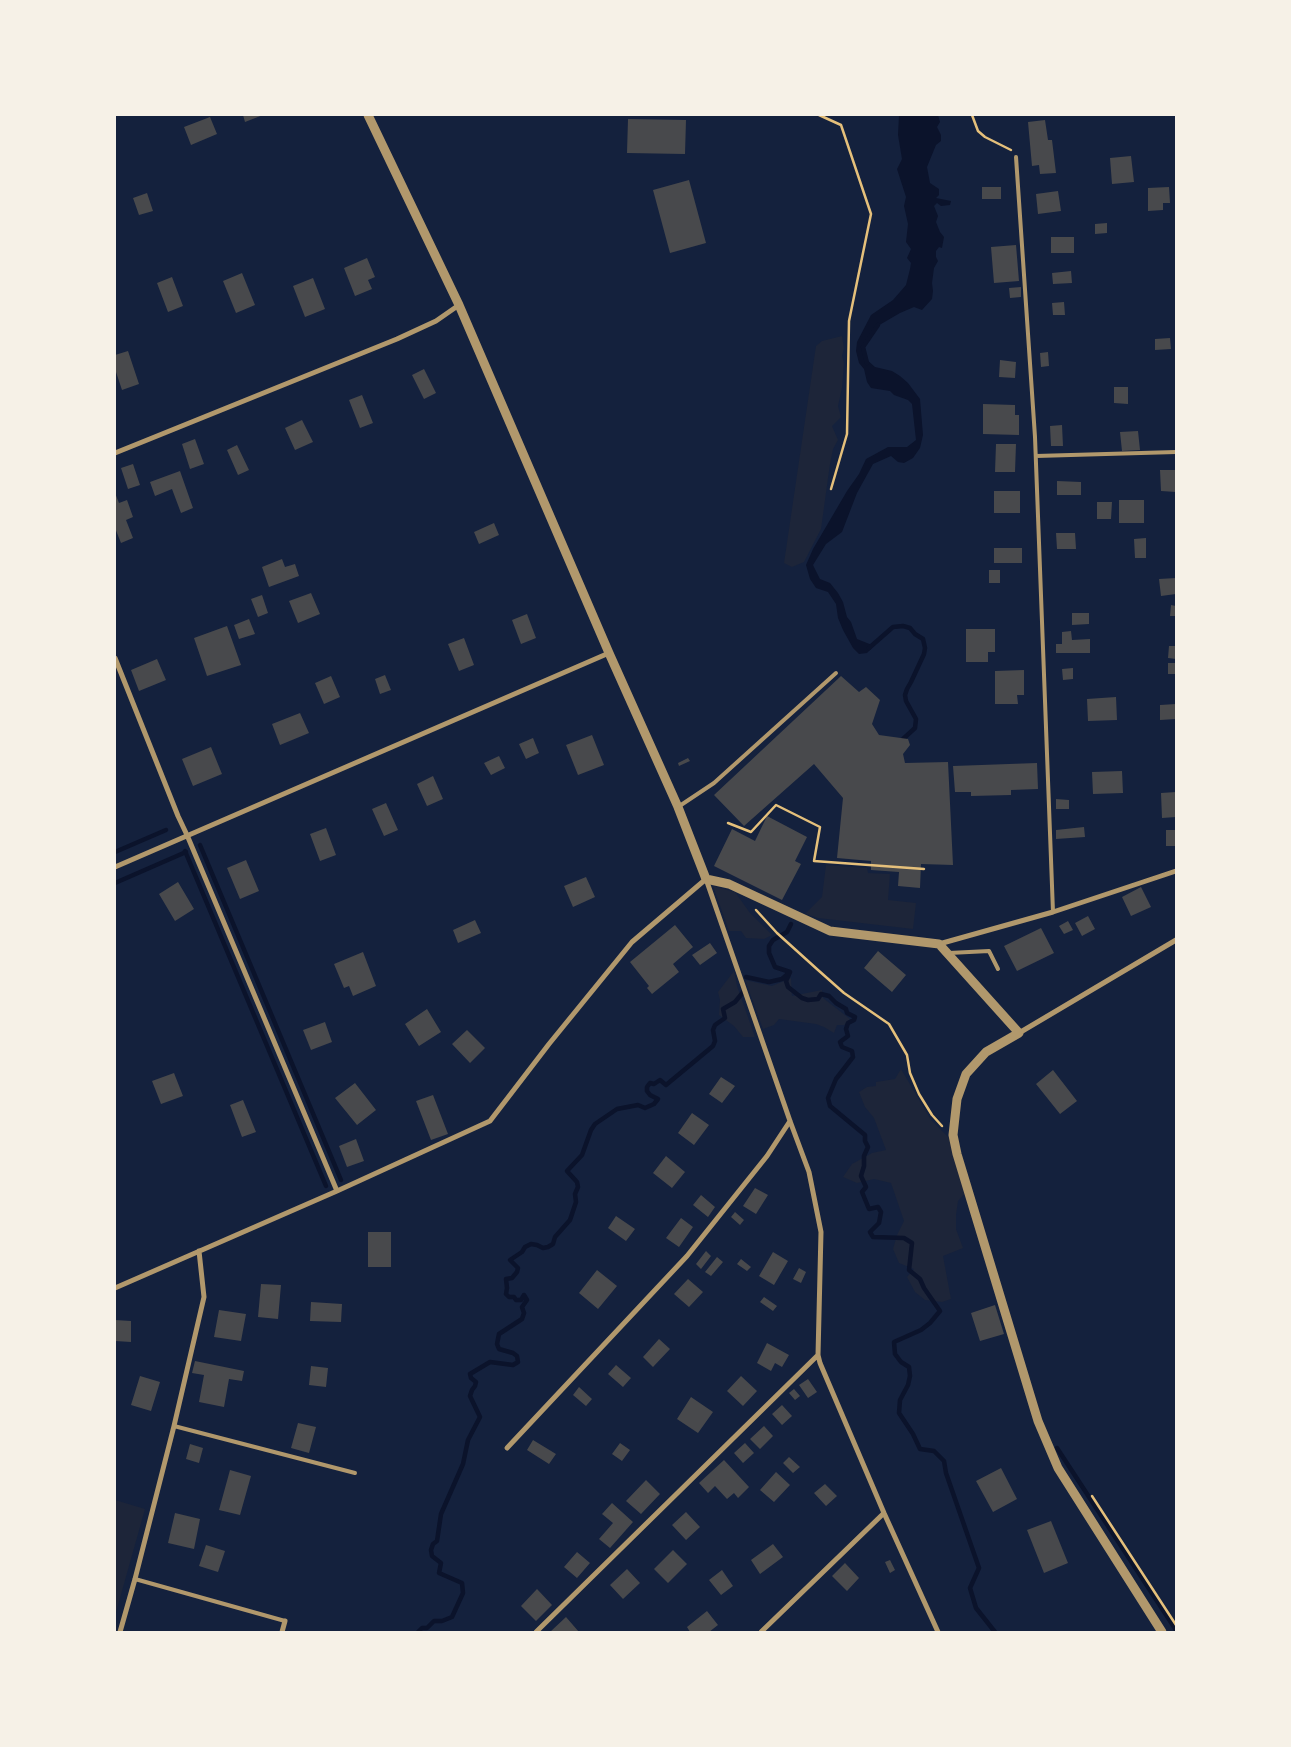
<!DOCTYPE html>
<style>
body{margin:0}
#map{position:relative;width:1291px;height:1747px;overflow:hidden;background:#14213d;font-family:Montserrat,sans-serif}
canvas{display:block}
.frame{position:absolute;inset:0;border:116px solid #f6f1e7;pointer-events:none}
</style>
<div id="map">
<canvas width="1291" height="1747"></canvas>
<div class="frame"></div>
</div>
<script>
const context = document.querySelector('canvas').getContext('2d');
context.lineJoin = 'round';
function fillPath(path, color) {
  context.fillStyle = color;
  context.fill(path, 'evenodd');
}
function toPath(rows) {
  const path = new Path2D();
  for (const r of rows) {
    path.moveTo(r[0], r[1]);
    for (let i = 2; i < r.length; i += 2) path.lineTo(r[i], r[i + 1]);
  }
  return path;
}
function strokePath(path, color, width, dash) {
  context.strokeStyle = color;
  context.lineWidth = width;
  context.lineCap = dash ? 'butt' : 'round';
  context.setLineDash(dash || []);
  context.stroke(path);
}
const green = toPath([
 [842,336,844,348,842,356,844,363,842,388,838,406,841,417,832,426,838,440,833,449,830,464,821,529,804,562,792,567,784,563,816,346,822,341],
 [826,865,867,868,868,873,890,874,888,900,916,903,913,929,818,918,805,914,822,897],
 [713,886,735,892,750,913,772,935,764,939,746,938,741,931,729,931],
 [734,971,737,986,755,1037,743,1037,734,1026,719,1015,720,1000,718,992],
 [791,978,792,996,822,990,823,998,850,1019,844,1025,837,1025,834,1033,824,1027,816,1024,779,1019,774,1025,763,1029,745,980,772,986],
 [901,1069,931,1120,959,1148,969,1189,958,1201,956,1215,956,1229,963,1248,943,1256,951,1299,942,1302,925,1300,915,1292,907,1277,914,1269,899,1263,893,1249,897,1235,904,1221,891,1183,874,1179,857,1183,843,1177,852,1164,872,1153,886,1150,874,1118,865,1107,859,1092,867,1087,876,1086,876,1082,895,1079],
 [115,1500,145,1509,115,1616]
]);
const water = toPath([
 [899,115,938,115,940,122,937,127,941,135,941,141,936,145,927,167,930,183,939,189,939,195,936,198,951,201,950,205,941,206,937,203,934,206,938,216,936,222,940,232,944,237,942,248,939,247,936,251,936,257,938,261,934,268,932,283,933,291,932,299,922,310,914,307,900,313,876,327,863,347,866,359,875,367,892,371,900,376,908,383,920,399,923,435,920,448,913,458,904,463,898,462,891,456,873,464,857,493,842,532,826,544,813,565,820,579,830,583,838,593,843,602,847,617,851,622,857,639,872,645,871,649,867,653,859,654,853,648,843,630,838,618,836,604,828,592,816,588,810,579,806,565,813,549,847,491,859,474,866,459,888,447,907,447,916,440,912,404,908,400,894,395,890,391,871,388,867,382,864,369,859,363,856,351,857,342,871,315,893,300,906,285,910,269,911,263,907,258,911,249,906,242,908,224,904,206,906,197,897,169,902,159,898,135]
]);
const stream = toPath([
 [867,363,863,347,878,325],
 [869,648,893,627,903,626,910,628,915,634,923,639,925,648,924,654,911,682,907,689,905,695,906,701,916,719,915,728,903,739],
 [200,845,341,1180],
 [185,851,326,1186],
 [115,852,166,830],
 [115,883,186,852],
 [790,972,786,981,788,987,802,998,808,1000,818,999,821,994,829,996,836,1003,846,1009,847,1013,855,1017,854,1020,848,1023,846,1029,848,1036,840,1042,842,1047,852,1051,853,1057,836,1079,828,1098,830,1106,865,1135,865,1141,868,1147,864,1156,864,1166,861,1176,866,1187,862,1192,869,1209,878,1207,881,1212,879,1223,870,1232,873,1237,904,1238,912,1243,909,1270,920,1279,924,1288,940,1311,930,1323,921,1330,894,1342,895,1354,901,1362,909,1367,910,1376,908,1385,900,1400,899,1413,913,1434,920,1449,934,1451,944,1461,946,1473,979,1568,970,1588,976,1608,995,1632],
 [746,977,769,982,782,979,790,972,775,967,769,953,769,946,773,940,787,932,791,924],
 [1057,1448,1176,1630],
 [418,1632,422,1628,427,1628,434,1621,442,1621,452,1617,463,1593,462,1583,439,1573,441,1563,432,1556,431,1550,433,1544,437,1541,441,1514,463,1464,468,1440,480,1417,470,1396,472,1390,475,1386,476,1382,471,1378,470,1374,490,1362,513,1365,518,1362,517,1356,513,1353,499,1349,497,1344,499,1334,522,1319,524,1313,522,1307,527,1300,524,1295,521,1300,516,1300,514,1297,509,1297,506,1294,507,1288,506,1279,512,1278,517,1272,518,1268,510,1260,522,1252,525,1247,531,1244,537,1245,543,1248,548,1247,553,1244,555,1237,570,1220,576,1202,575,1194,578,1187,577,1182,567,1171,582,1155,591,1130,595,1124,617,1109,638,1105,645,1108,654,1104,658,1099,650,1095,647,1091,647,1087,650,1083,654,1084,660,1080,666,1085,713,1046,715,1041,713,1030,715,1025,725,1018,723,1009,735,1002,744,991]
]);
const building = toPath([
 [243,115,263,115,245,122],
 [210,117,217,134,191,145,184,127],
 [628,119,686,120,685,154,627,153],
 [1045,120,1048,140,1052,140,1056,173,1040,174,1039,165,1032,166,1028,122],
 [1131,156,1134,182,1112,184,1110,158],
 [689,180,706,243,670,253,653,190],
 [982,187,1001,187,1001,199,982,199],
 [1169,187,1170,203,1163,203,1163,210,1148,211,1148,188],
 [1058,191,1061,211,1038,214,1036,194],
 [147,193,153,211,139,215,133,198],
 [1107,223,1107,233,1095,234,1095,224],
 [1051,237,1074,237,1074,253,1051,253],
 [1016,245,1019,281,994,283,991,247],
 [367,258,375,277,368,280,372,289,355,296,344,268],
 [1071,271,1072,283,1053,284,1052,273],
 [242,273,255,305,236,313,223,281],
 [172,277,183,306,168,312,157,283],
 [313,278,325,309,305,317,293,286],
 [1021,287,1021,297,1010,298,1009,288],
 [1064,302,1065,315,1053,315,1052,303],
 [1170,338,1171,349,1155,350,1155,339],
 [128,351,139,384,122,390,115,369,115,355],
 [1048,352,1049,366,1041,367,1040,353],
 [1000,360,1016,362,1015,378,999,377],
 [424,369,436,393,424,399,412,375],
 [1114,387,1128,387,1128,404,1114,403],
 [362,395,373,423,360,428,349,400],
 [983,404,1015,405,1015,415,1019,415,1019,435,983,434],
 [302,420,313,442,295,450,285,428],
 [1062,425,1063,446,1051,446,1050,426],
 [1138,431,1140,450,1122,451,1120,432],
 [195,439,204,464,190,469,182,444],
 [996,444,1016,444,1015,472,995,472],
 [237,445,249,470,238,475,227,450],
 [133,464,140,485,128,489,121,468],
 [1160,470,1176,470,1176,492,1161,491],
 [180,471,193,508,181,513,172,489,155,496,150,482],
 [1057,481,1081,482,1081,495,1057,495],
 [994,491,1020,491,1020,513,994,513],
 [115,493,119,503,127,500,133,517,126,520,133,538,121,543,115,528],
 [1119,500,1144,500,1144,523,1119,523],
 [1097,502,1112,502,1111,519,1097,519],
 [494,523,499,535,479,544,474,532],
 [1056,533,1075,533,1076,549,1057,549],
 [1146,538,1146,558,1135,558,1134,539],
 [994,548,1022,548,1022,563,994,563],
 [282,559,285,567,295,564,299,576,269,587,262,567],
 [989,570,1000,570,1000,583,989,583],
 [1176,578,1176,594,1161,596,1159,579],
 [311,593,320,614,298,623,289,601],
 [262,595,268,613,258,617,251,599],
 [1171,605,1176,606,1176,616,1170,616],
 [1072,613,1089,613,1089,624,1072,625],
 [527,614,536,638,521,644,512,620],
 [249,619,255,634,239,639,234,625],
 [227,626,241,665,207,676,194,638],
 [966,629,995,629,995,652,988,652,988,662,966,662],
 [1071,631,1072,640,1090,639,1090,653,1056,653,1056,644,1062,644,1062,632],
 [464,638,474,665,459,671,448,644],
 [1169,646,1176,646,1176,659,1168,658],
 [157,659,166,680,139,691,131,670],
 [1168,663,1176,663,1176,674,1168,674],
 [1073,668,1073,679,1063,680,1062,669],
 [1024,670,1024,695,1017,695,1018,704,995,704,995,671],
 [385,675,391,690,380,694,375,679],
 [331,676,340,697,324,704,315,683],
 [841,676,859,692,866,687,880,700,872,724,879,735,908,739,910,745,903,754,905,763,948,762,953,865,921,864,920,888,898,886,899,872,871,870,871,861,837,858,843,798,814,764,744,826,714,795],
 [1116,697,1117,720,1088,721,1087,699],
 [1176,704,1176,719,1160,720,1160,705],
 [300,713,309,733,280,745,272,724],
 [592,735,604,765,578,775,566,745],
 [533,738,539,753,526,759,519,744],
 [211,747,222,774,193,786,182,759],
 [499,756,505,768,491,775,484,763],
 [688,758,690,761,679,766,678,763],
 [1037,763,1038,789,1011,790,1011,795,971,796,971,792,955,792,953,766],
 [1122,771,1123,793,1093,794,1092,772],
 [433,776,443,799,427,806,417,784],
 [1176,792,1176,817,1162,818,1161,793],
 [1056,799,1069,800,1069,809,1056,809],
 [386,803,398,830,384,836,372,809],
 [767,816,807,837,795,861,801,864,782,900,714,866,732,829,755,841],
 [1084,827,1085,837,1056,839,1056,830],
 [326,828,336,855,320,861,310,834],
 [1166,830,1176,830,1176,846,1166,846],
 [246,860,259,891,240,899,227,868],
 [586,877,595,897,573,907,564,886],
 [178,882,194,909,175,921,159,894],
 [1141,887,1151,907,1131,916,1122,897],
 [1088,916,1095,929,1082,936,1075,923],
 [475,920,481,933,458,943,453,930],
 [1068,921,1073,930,1064,934,1059,926],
 [675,925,693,947,673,964,679,972,652,994,647,988,649,986,630,962],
 [1041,928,1054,953,1017,971,1004,946],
 [710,943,717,953,700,965,692,955],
 [878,951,906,975,892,992,864,968],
 [363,952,376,986,353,996,349,986,344,988,334,964],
 [427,1009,441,1032,419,1046,405,1024],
 [325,1022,332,1042,311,1050,303,1030],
 [467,1030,485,1048,470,1063,452,1044],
 [1053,1070,1077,1101,1060,1114,1036,1084],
 [174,1073,183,1096,161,1104,152,1081],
 [721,1077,735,1086,722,1103,709,1094],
 [355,1083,376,1110,357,1125,335,1098],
 [433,1095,448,1134,431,1140,416,1101],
 [243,1100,256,1132,242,1137,230,1105],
 [692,1113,709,1125,694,1145,678,1133],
 [356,1139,364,1161,347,1167,339,1146],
 [666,1156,685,1172,672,1188,653,1173],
 [755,1188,768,1195,756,1214,743,1206],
 [701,1195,715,1207,708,1217,693,1205],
 [735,1212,744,1220,740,1225,731,1217],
 [616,1216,635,1229,626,1241,608,1228],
 [681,1218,693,1227,679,1247,666,1238],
 [368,1232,391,1232,391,1267,368,1267],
 [706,1251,711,1256,701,1269,696,1264],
 [773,1252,788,1261,774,1285,759,1276],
 [717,1257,723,1262,711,1276,705,1272],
 [741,1259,751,1267,747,1271,737,1264],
 [799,1268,806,1272,801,1283,793,1279],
 [597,1270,617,1286,598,1309,579,1293],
 [688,1279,703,1292,689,1307,674,1294],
 [261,1284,281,1285,278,1319,258,1317],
 [764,1297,777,1306,773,1311,760,1302],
 [311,1302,342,1304,341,1322,310,1321],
 [995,1305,1004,1334,980,1341,971,1313],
 [219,1310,246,1314,241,1341,214,1337],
 [115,1320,131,1321,131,1342,115,1341],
 [659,1339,670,1349,653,1367,643,1357],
 [767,1343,789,1355,782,1367,775,1363,771,1371,757,1363],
 [195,1361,244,1371,242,1381,229,1379,224,1407,199,1402,204,1375,192,1373],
 [616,1365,631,1378,623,1387,608,1374],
 [311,1366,328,1368,326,1387,309,1385],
 [140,1376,160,1382,151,1411,131,1405],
 [741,1376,757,1391,743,1406,727,1391],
 [808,1379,817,1392,808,1398,799,1385],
 [579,1387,592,1399,586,1406,573,1395],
 [794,1389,800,1396,795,1400,789,1393],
 [691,1397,713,1412,698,1433,677,1419],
 [782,1405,792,1416,782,1425,772,1414],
 [298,1423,316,1427,309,1453,291,1448],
 [764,1426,773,1436,760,1449,750,1439],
 [533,1440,556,1454,549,1464,527,1450],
 [620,1443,630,1450,622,1461,612,1454],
 [745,1443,754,1453,743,1463,734,1453],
 [190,1444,203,1448,199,1463,186,1459],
 [789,1457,800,1467,793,1473,783,1463],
 [724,1460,749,1487,738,1498,734,1493,727,1499,715,1486,708,1493,699,1483],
 [1001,1468,1017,1499,993,1512,976,1481],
 [230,1470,251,1476,240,1515,219,1510],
 [776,1472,790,1485,774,1502,760,1490],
 [646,1480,660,1494,641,1514,626,1501],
 [825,1484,837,1496,826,1506,814,1493],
 [612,1503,633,1522,610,1548,599,1539,613,1523,602,1514],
 [686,1512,700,1527,686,1540,672,1525],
 [175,1513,200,1519,194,1549,168,1543],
 [1051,1521,1068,1563,1044,1573,1027,1530],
 [773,1544,783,1557,760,1574,751,1560],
 [206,1545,225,1551,218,1572,199,1566],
 [673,1550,687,1564,668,1583,654,1569],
 [577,1552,590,1563,577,1578,564,1567],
 [890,1560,895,1570,890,1573,885,1562],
 [845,1563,859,1578,847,1591,832,1576],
 [627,1569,640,1583,623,1599,610,1585],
 [722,1570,733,1586,721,1595,709,1580],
 [537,1589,552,1605,536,1621,521,1606],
 [707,1611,718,1625,709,1632,690,1632,687,1627],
 [566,1617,579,1632,550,1632]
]);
const path = toPath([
 [819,115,841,125,871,214,849,321,847,434,831,489],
 [972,115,978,131,985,137,1011,150],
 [728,823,751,832,776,805,820,827,814,861,924,869],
 [756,910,777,933,818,970,844,993,889,1024,907,1055,910,1073,919,1094,932,1115,942,1126],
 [1092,1496,1176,1625]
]);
const service = toPath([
 [1016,157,1035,437,1053,912],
 [1036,456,1176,452],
 [678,807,714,783,836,673],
 [949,953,989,951,998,969],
 [174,1426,355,1473],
 [135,1579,285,1621]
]);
const minor = toPath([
 [115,453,397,339,436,321,459,305],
 [115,658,178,816,187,835,337,1191],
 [115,867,609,653],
 [939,944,1053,912,1176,871],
 [1019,1033,1176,940],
 [115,1288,337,1191,490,1121,549,1044,632,942,706,879,790,1121,809,1172,821,1232,818,1355,820,1363,884,1513,938,1632],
 [507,1448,687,1256,767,1156,790,1121],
 [120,1632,135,1579,174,1426,204,1297,199,1251],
 [282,1632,285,1621],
 [536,1632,818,1355],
 [761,1632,884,1513]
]);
const tertiary = toPath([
 [368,115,459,305,609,653,678,807,706,879,729,884,830,931,939,944,1019,1033,986,1052,966,1074,957,1099,953,1135,957,1154,1038,1421,1058,1468,1162,1632]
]);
fillPath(green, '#1d2539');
fillPath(water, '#0b132b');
strokePath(stream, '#0b132b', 4.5);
fillPath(building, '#48494c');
strokePath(path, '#e5c07b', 2.5);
strokePath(service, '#b1986c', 4);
strokePath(minor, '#b1986c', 5);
strokePath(tertiary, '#b1986c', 9);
</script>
